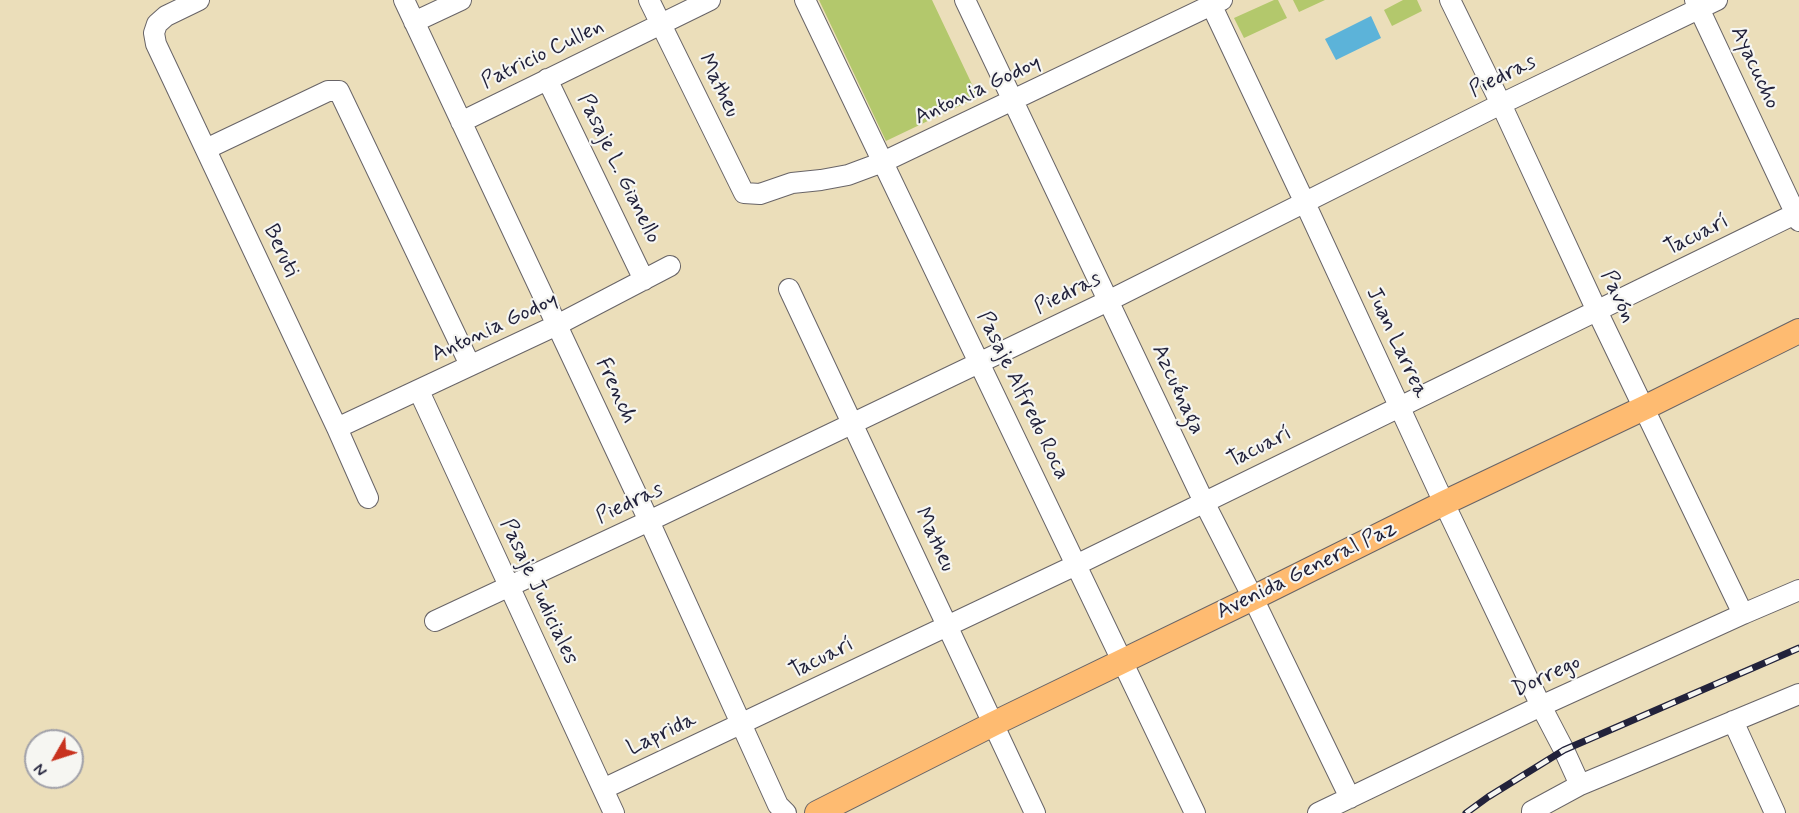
<!DOCTYPE html>
<meta charset="utf-8">
<style>
body{margin:0}
#map{position:relative;width:1799px;height:813px;overflow:hidden;background:#ebdeba;font-family:Mynerve,sans-serif}
canvas{display:block}
.north{position:absolute;left:24px;top:729px;width:60px;height:60px;box-sizing:border-box;background:#f6f6f2;border:2px solid #a1a1a9;border-radius:50%;rotate:231deg;font-size:16px;font-weight:700;line-height:24px;text-align:center;color:#22223b}
.north::after{content:'';display:block;margin:auto;width:21px;height:27px;background:#c8321e;clip-path:polygon(50% 0,100% 100%,50% 72%,0 100%)}
</style>
<div id="map">
<canvas width="1799" height="813"></canvas>
<div class="north">N</div>
</div>
<script>
const context = document.querySelector('canvas').getContext('2d');
context.lineJoin = 'round';
function fillPath(path, color) {
  context.fillStyle = color;
  context.fill(path, 'evenodd');
}
function toPath(rows) {
  const path = new Path2D();
  for (const r of rows) {
    path.moveTo(r[0], r[1]);
    for (let i = 2; i < r.length; i += 2) path.lineTo(r[i], r[i + 1]);
  }
  return path;
}
function strokePath(path, color, width, dash) {
  context.strokeStyle = color;
  context.lineWidth = width;
  context.lineCap = dash ? 'butt' : 'round';
  context.setLineDash(dash || []);
  context.stroke(path);
}
function label(font, color, halo, rows, align = 'center') {
  context.font = font + ' Mynerve,sans-serif';
  context.lineWidth = 4.5;
  context.setLineDash([]);
  context.textBaseline = 'middle';
  context.strokeStyle = halo;
  context.fillStyle = color;
  for (const [text, x, y, turn = 0] of rows) {
    context.save();
    context.translate(x, y);
    context.rotate((+turn || 0) * Math.PI / 180);
    context.textAlign = isNaN(turn) ? turn : align;
    if (halo) context.strokeText(text, 0, 0);
    context.fillText(text, 0, 0);
    context.restore();
  }
}
const green = toPath([
 [819,0,932,0,978,97,886,141],
 [1274,0,1278,0,1287,18,1244,38,1234,18],
 [1293,0,1325,0,1299,12],
 [1403,0,1417,0,1422,11,1392,26,1384,10]
]);
const water = toPath([
 [1371,16,1381,38,1336,60,1325,39]
]);
const minor = toPath([
 [199,0,166,16,157,24,154,33,156,44,337,428,368,498],
 [404,0,649,521,778,805,786,813],
 [649,0,744,193,760,194,792,183,821,180,848,175,883,162,1222,0],
 [805,0,1195,813],
 [965,0,1204,502,1253,598,1350,798],
 [1209,0,1305,203,1444,503,1541,706,1564,750,1580,785],
 [1450,0,1501,104,1597,311,1743,614],
 [1695,0,1799,221],
 [414,22,461,0],
 [547,79,644,280],
 [461,122,710,0],
 [206,149,328,91,339,91,470,365],
 [789,289,1035,813],
 [419,391,614,813],
 [337,428,557,325,670,266],
 [435,621,649,521,1108,301,1501,104,1717,0],
 [1733,721,1775,813],
 [603,789,1076,565,1799,212],
 [1318,813,1541,706,1743,614,1799,590],
 [1532,813,1532,811,1580,785,1799,694]
]);
const major = toPath([
 [817,813,993,724,1253,598,1444,503,1644,408,1799,331]
]);
const rail = toPath([
 [1466,813,1488,797,1564,750,1799,648]
]);
const streetNames = [
 ["Patricio Cullen",543,55,-26],
 ["Ayacucho",1754,68,65],
 ["Piedras",1503,77,-26],
 ["Matheu",718,86,64],
 ["Antonia Godoy",978,91,-25],
 ["Pasaje L. Gianello",618,169,64],
 ["Tacuarí",1697,236,-26],
 ["Beruti",280,251,65],
 ["Piedras",1068,294,-26],
 ["Pavón",1617,297,65],
 ["Antonia Godoy",495,328,-25],
 ["Juan Larrea",1396,343,65],
 ["Azcuénaga",1177,390,65],
 ["French",615,391,65],
 ["Pasaje Alfredo Roca",1022,396,64],
 ["Tacuarí",1260,448,-26],
 ["Piedras",630,504,-25],
 ["Matheu",934,540,65],
 ["Avenida General Paz",1307,571,-26],
 ["Pasaje Judiciales",538,592,65],
 ["Tacuarí",822,659,-26],
 ["Dorrego",1547,677,-25],
 ["Laprida",662,735,-25]
];
fillPath(green, '#b3c86c');
fillPath(water, '#5cb3d9');
strokePath(minor, '#686467', 22);
strokePath(major, '#686467', 26);
strokePath(minor, '#fff', 20);
strokePath(major, '#febb71', 24);
strokePath(rail, '#22223b', 7);
strokePath(rail, '#f6f6f2', 4.5, [14]);
label('22px', '#22223b', '#f6f6f2', streetNames);
</script>
